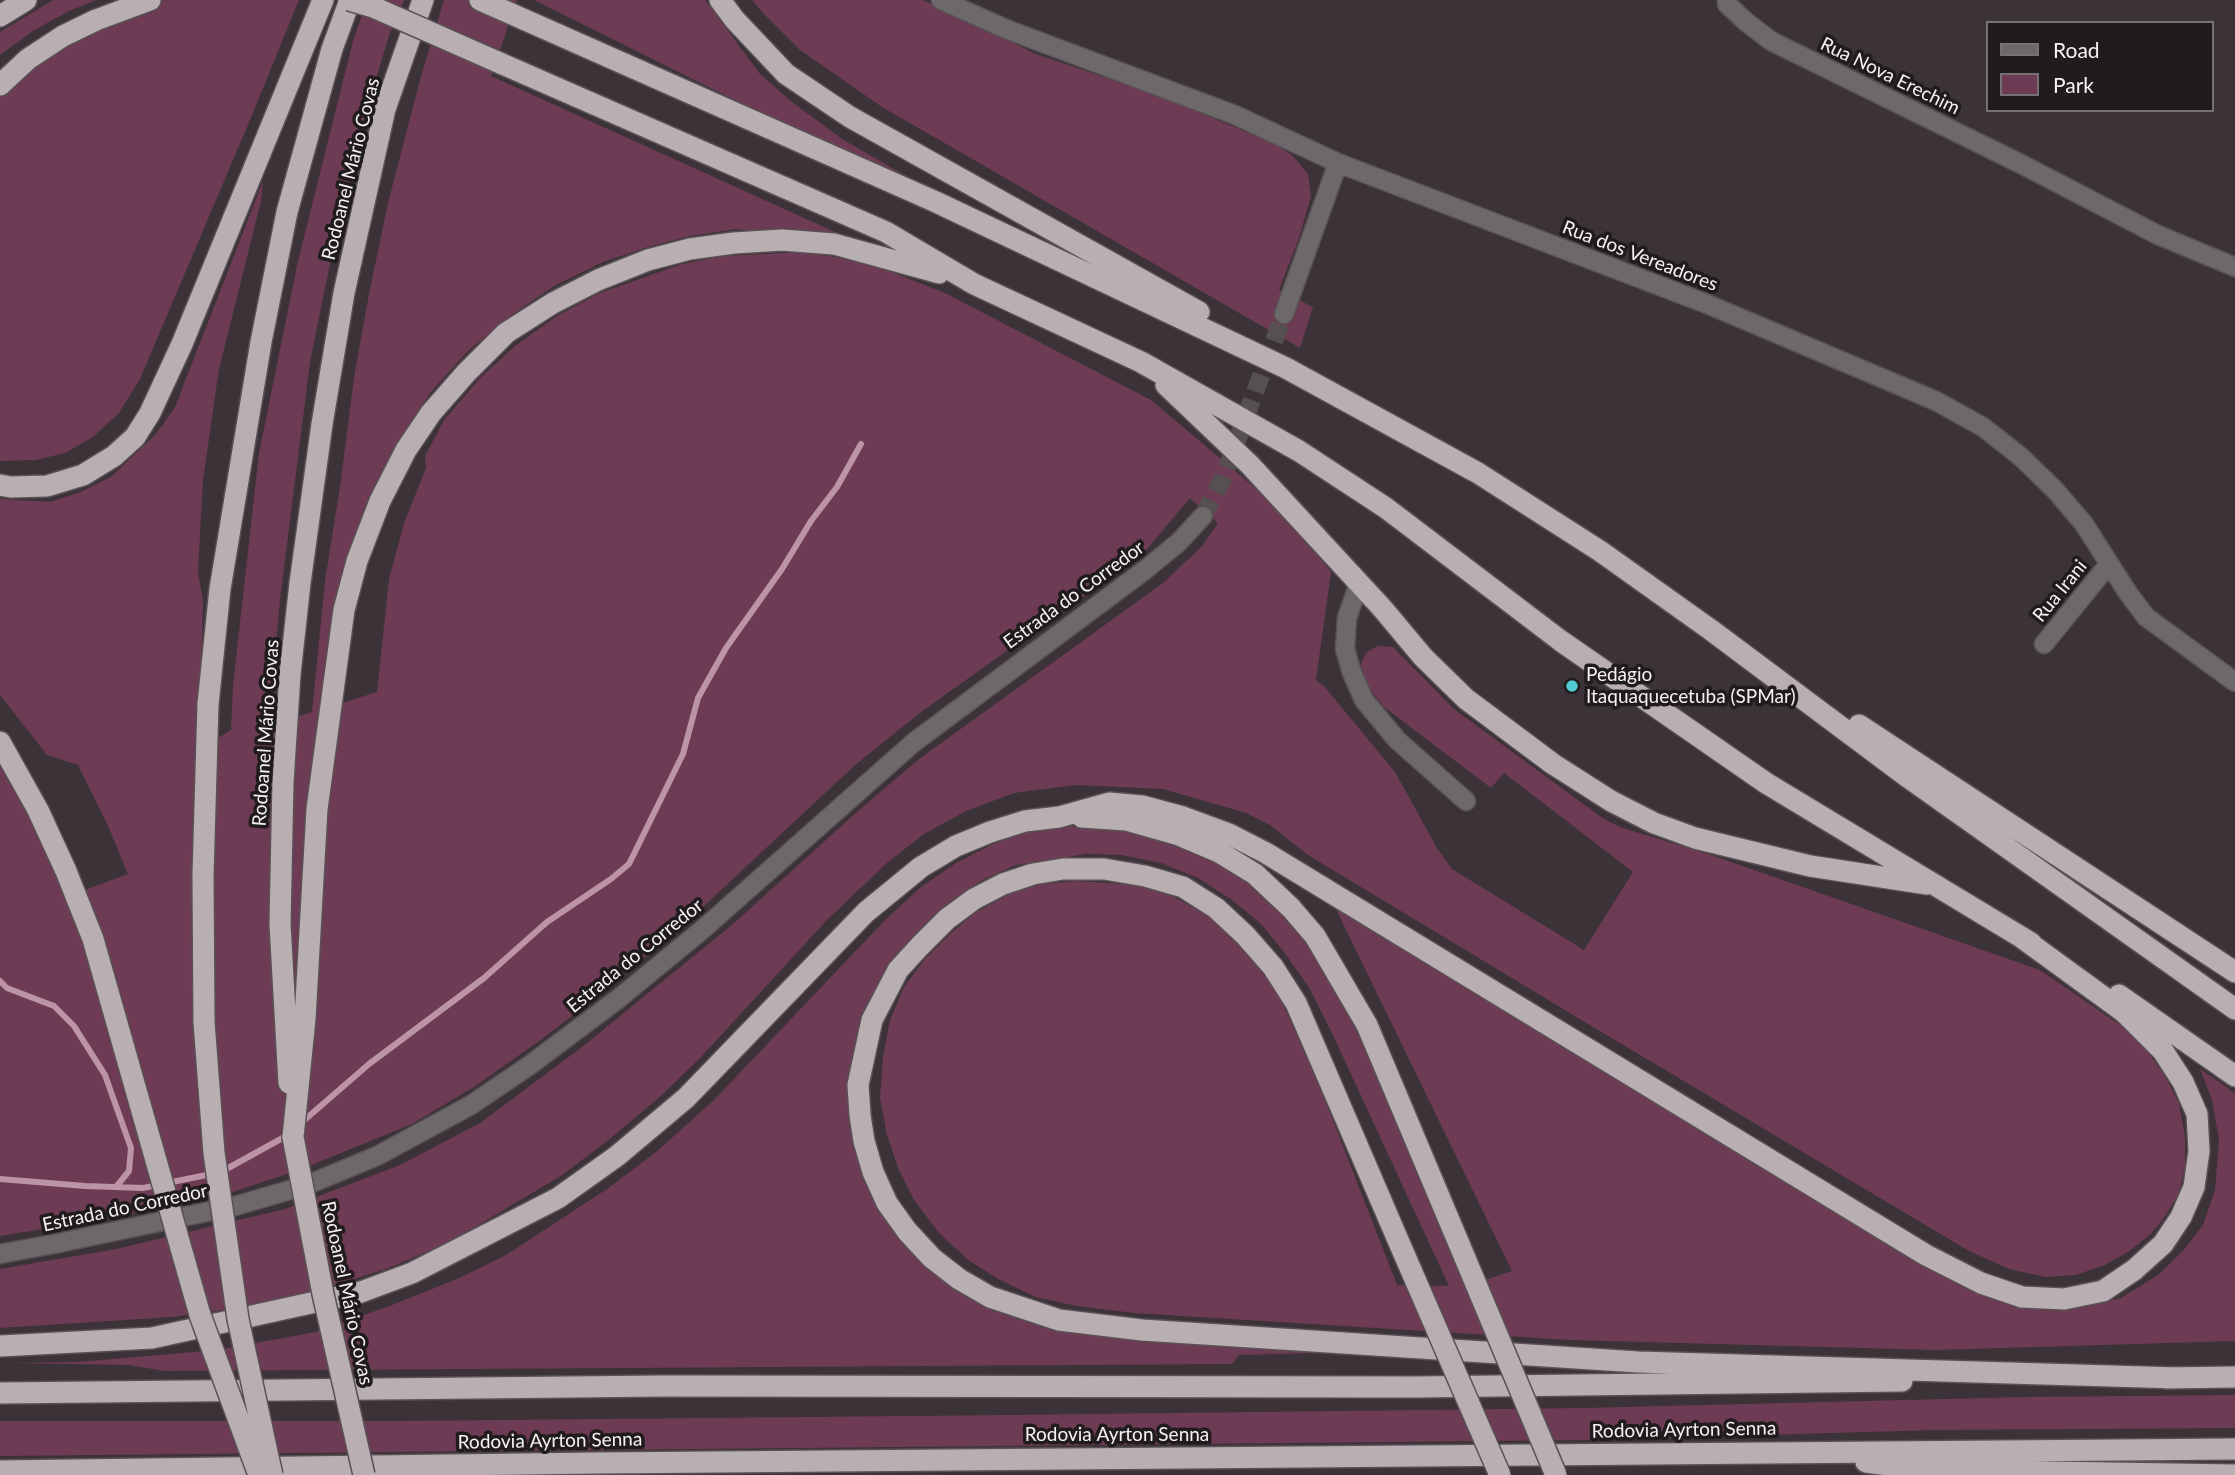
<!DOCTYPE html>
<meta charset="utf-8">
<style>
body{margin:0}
#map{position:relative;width:2235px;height:1475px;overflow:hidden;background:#3b3337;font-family:Lato,sans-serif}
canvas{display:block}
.legend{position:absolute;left:1986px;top:21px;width:228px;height:91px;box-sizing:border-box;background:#201c1e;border:2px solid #767173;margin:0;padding:9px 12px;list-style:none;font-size:21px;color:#f6f1f3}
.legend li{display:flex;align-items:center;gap:14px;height:35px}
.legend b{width:35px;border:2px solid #767173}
</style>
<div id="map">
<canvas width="2235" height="1475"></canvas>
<ul class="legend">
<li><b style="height:9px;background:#6d696b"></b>Road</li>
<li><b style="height:19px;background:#6d3b53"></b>Park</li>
</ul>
</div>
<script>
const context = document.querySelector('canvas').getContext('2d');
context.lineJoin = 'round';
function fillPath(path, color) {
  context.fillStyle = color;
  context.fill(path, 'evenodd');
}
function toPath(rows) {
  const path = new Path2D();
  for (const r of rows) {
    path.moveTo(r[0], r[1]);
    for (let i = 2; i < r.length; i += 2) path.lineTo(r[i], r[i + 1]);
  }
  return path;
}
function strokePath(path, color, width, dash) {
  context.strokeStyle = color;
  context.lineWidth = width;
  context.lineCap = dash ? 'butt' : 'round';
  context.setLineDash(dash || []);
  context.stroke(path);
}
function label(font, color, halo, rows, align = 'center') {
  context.font = font + ' Lato,sans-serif';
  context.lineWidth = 7;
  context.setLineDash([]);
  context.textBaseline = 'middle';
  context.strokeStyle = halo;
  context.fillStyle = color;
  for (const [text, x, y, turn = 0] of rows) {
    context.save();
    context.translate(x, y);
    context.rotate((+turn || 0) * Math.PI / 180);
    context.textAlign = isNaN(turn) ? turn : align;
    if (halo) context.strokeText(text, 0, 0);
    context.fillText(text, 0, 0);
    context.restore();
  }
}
const green = toPath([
 [53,0,97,0,69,11,33,31,0,55,0,32],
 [163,0,299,0,250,120,140,379,119,413,93,437,65,453,36,460,0,461,0,84,13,73,139,6],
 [367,0,404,0,389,35,359,137,333,249,310,362,280,600,269,725,312,712,325,581,341,480,354,377,369,294,388,203,421,76,444,0,517,0,491,76,855,241,776,235,736,229,690,236,648,247,603,262,554,286,513,314,469,350,430,393,399,442,368,499,338,604,319,710,377,692,389,579,404,523,426,468,425,456,444,420,480,378,516,345,557,316,600,293,682,264,724,256,804,252,846,259,884,269,945,293,1151,400,1260,492,1298,530,1331,572,1316,680,1324,686,1395,772,1437,848,1452,869,1584,950,1633,872,1504,773,1491,788,1384,707,1365,683,1361,664,1366,653,1377,646,1393,647,1454,709,1604,819,1620,827,1714,856,2040,970,2123,1027,2146,1050,2162,1071,2179,1103,2185,1136,2185,1166,2179,1193,2166,1215,2151,1234,2128,1252,2105,1265,2076,1275,2045,1277,2009,1269,1969,1251,1588,1024,1308,855,1270,825,1246,813,1163,789,1076,785,1014,793,966,811,924,834,887,863,827,920,702,1056,663,1094,611,1138,561,1176,448,1243,386,1269,309,1293,259,1305,172,1317,0,1328,0,1269,116,1249,285,1209,400,1165,480,1123,582,1047,733,924,858,811,919,759,1163,583,1202,546,1218,523,1190,498,1148,548,1119,571,921,712,854,766,689,920,599,995,542,1039,474,1087,412,1124,302,1169,227,1194,105,1219,0,1236,0,758,74,894,128,874,108,826,78,765,47,755,0,695,0,499,50,502,83,491,112,476,156,434,175,407,263,181,261,201,219,369,203,480,198,572,203,601,199,749,231,730,233,685,259,453,298,261,353,41],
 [534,0,705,0,760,74,792,102,842,139,932,191,839,152],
 [752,0,923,0,1036,54,1151,93,1276,144,1293,156,1308,174,1311,196,1299,238,1279,290,1313,307,1300,348,882,107,800,50,762,12],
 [1068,826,1106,828,1147,834,1186,846,1222,863,1253,885,1308,941,1352,1018,1473,1284,1512,1271,1332,901,1870,1230,2045,1308,2082,1306,2121,1298,2158,1275,2183,1251,2203,1225,2215,1190,2219,1140,2212,1100,2200,1069,2235,1093,2235,1341,1936,1350,1569,1340,1134,1313,1076,1306,1036,1297,1000,1280,968,1260,939,1233,914,1200,898,1168,887,1135,880,1098,883,1057,890,1020,904,987,925,959,949,935,975,913,1011,893,1042,884,1075,881,1144,885,1172,896,1211,916,1270,975,1324,1097,1397,1285,1449,1286,1331,1031,1310,989,1284,952,1260,923,1232,900,1198,878,1161,863,1121,855,1086,854,1016,865,984,879,955,898,925,926,903,952,864,1064,870,1145,895,1204,951,1270,1105,1333,1317,1353,1239,1355,1232,1364,165,1371,128,1365,6,1363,77,1362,217,1350,316,1332,392,1305,457,1279,506,1255,607,1189,656,1152,713,1101,886,919,921,887,956,863,993,844,1032,830],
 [2235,1395,2235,1428,1936,1430,1591,1440,0,1456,0,1421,397,1421,1010,1415,1584,1408,2026,1397]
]);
const stream = toPath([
 [0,981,7,988,54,1006,74,1026,105,1075,131,1148,129,1171,116,1187],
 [301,1123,369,1064,484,978,547,922,611,879,629,864,683,754,698,698,726,648,782,569,811,521,837,487,861,444],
 [0,1179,85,1186,143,1188,221,1172,288,1135]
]);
const minorTunnel = toPath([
 [1203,516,1223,478,1284,314]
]);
const minor = toPath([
 [941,0,1006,29,1235,115,1338,163,1707,304,1936,401,1983,427,2021,457,2055,490,2084,524,2128,593,2146,617,2235,682],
 [1727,0,1727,4,1745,21,1771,41,2021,164,2158,235,2235,267],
 [1284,314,1338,163],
 [1359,583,1347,618,1345,649,1352,673,1364,700,1397,740,1466,801],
 [2044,644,2109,564],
 [0,1254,59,1243,235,1206,307,1185,377,1156,471,1105,530,1065,618,999,702,930,913,743,1145,570,1179,542,1203,516]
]);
const highway = toPath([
 [480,0,936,202,1286,368,1478,473,1600,551,1711,630,1909,778,2235,1009],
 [720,0,735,20,786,74,850,117,1199,312],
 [0,16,26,0],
 [500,63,886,232,974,284,1141,362,1299,451,1386,508,1561,641,1766,783,2031,943],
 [0,85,28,59,63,36,96,20,150,0],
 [1166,385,1250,465,1382,608,1423,657,1466,699,1553,764,1611,801,1654,823,1695,838,1810,866,1927,884],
 [0,485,11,487,47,486,83,475,114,456,135,437,150,413,182,344,323,0],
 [208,704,220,589,261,342,287,212,332,49,350,0],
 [1859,725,2235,972],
 [0,742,38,810,66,871],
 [1082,817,1126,820,1179,835,1219,852,1255,874,1291,908,1315,936,1367,1025,1465,1258],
 [2119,995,2235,1076],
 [289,1083,280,924,283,782,290,674,300,583,322,424,344,293,385,109,423,0],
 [293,1137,305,1019,317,809,344,610,357,561,380,501,406,450,431,413,466,373,506,333,553,303,598,280,648,260,690,249,734,243,782,240,834,244,939,273],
 [1401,1247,1296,1003,1273,967,1245,935,1216,908,1183,887,1145,876,1104,869,1063,869,1033,874,1003,884,974,899,947,919,920,946,898,970,872,1020,858,1085,860,1115,864,1141,873,1172,887,1203,907,1231,932,1258,959,1279,990,1297,1059,1320,1142,1330,1638,1362,2178,1378],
 [0,1346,152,1338,361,1292,412,1273,558,1198,617,1156,686,1098,866,912,921,867,956,846,990,832,1025,821,1059,817,1109,803,1142,806,1183,817,1229,834,1266,853,1926,1255,1981,1283,2022,1297,2064,1299,2103,1291,2134,1270,2163,1244,2181,1217,2194,1187,2199,1151,2197,1114,2183,1082,2163,1051,2124,1012,2021,937],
 [2165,1378,2235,1377],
 [0,1393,664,1386,1416,1387,1902,1381],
 [1866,1462,1925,1470,2235,1475],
 [0,1471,599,1463,2235,1449]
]);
const highwayBridge = toPath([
 [349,0,373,7,500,63],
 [208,704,203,875,204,1022,214,1153,238,1319,272,1475],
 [66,871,93,939,200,1315,259,1475],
 [293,1137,323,1294,364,1475],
 [1401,1247,1500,1475],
 [1465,1258,1556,1475]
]);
const markers = [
 [1572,686,7,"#51ccd3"]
];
const streetNames = [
 ["Rua Nova Erechim",1890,76,26],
 ["Rodoanel Mário Covas",351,169,-76],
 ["Rua dos Vereadores",1640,256,21],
 ["Rua Irani",2060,591,-51],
 ["Estrada do Corredor",1074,595,-36],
 ["Rodoanel Mário Covas",266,733,-86],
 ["Estrada do Corredor",635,956,-39],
 ["Estrada do Corredor",125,1208,-12],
 ["Rodoanel Mário Covas",347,1293,78],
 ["Rodovia Ayrton Senna",1684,1430,-1],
 ["Rodovia Ayrton Senna",1117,1435],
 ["Rodovia Ayrton Senna",550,1441,-1]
];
const poiNames = [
 ["Pedágio",1586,675],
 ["Itaquaquecetuba (SPMar)",1586,697]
];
fillPath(green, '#6d3b53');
strokePath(stream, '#bc94a6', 6);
strokePath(minorTunnel, '#575053', 18, [18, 9]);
strokePath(minor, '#595155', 21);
strokePath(highway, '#595155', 24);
strokePath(minor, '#6d696b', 18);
strokePath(highway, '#b9afb3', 21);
strokePath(highwayBridge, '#595155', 24, []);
strokePath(highwayBridge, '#b9afb3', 21);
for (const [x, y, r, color] of markers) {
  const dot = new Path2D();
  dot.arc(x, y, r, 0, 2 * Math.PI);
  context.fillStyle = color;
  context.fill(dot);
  strokePath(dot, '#201c1e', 2.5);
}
label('19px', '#f6f1f3', '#201c1e', streetNames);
label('19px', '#f6f1f3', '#201c1e', poiNames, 'left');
</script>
